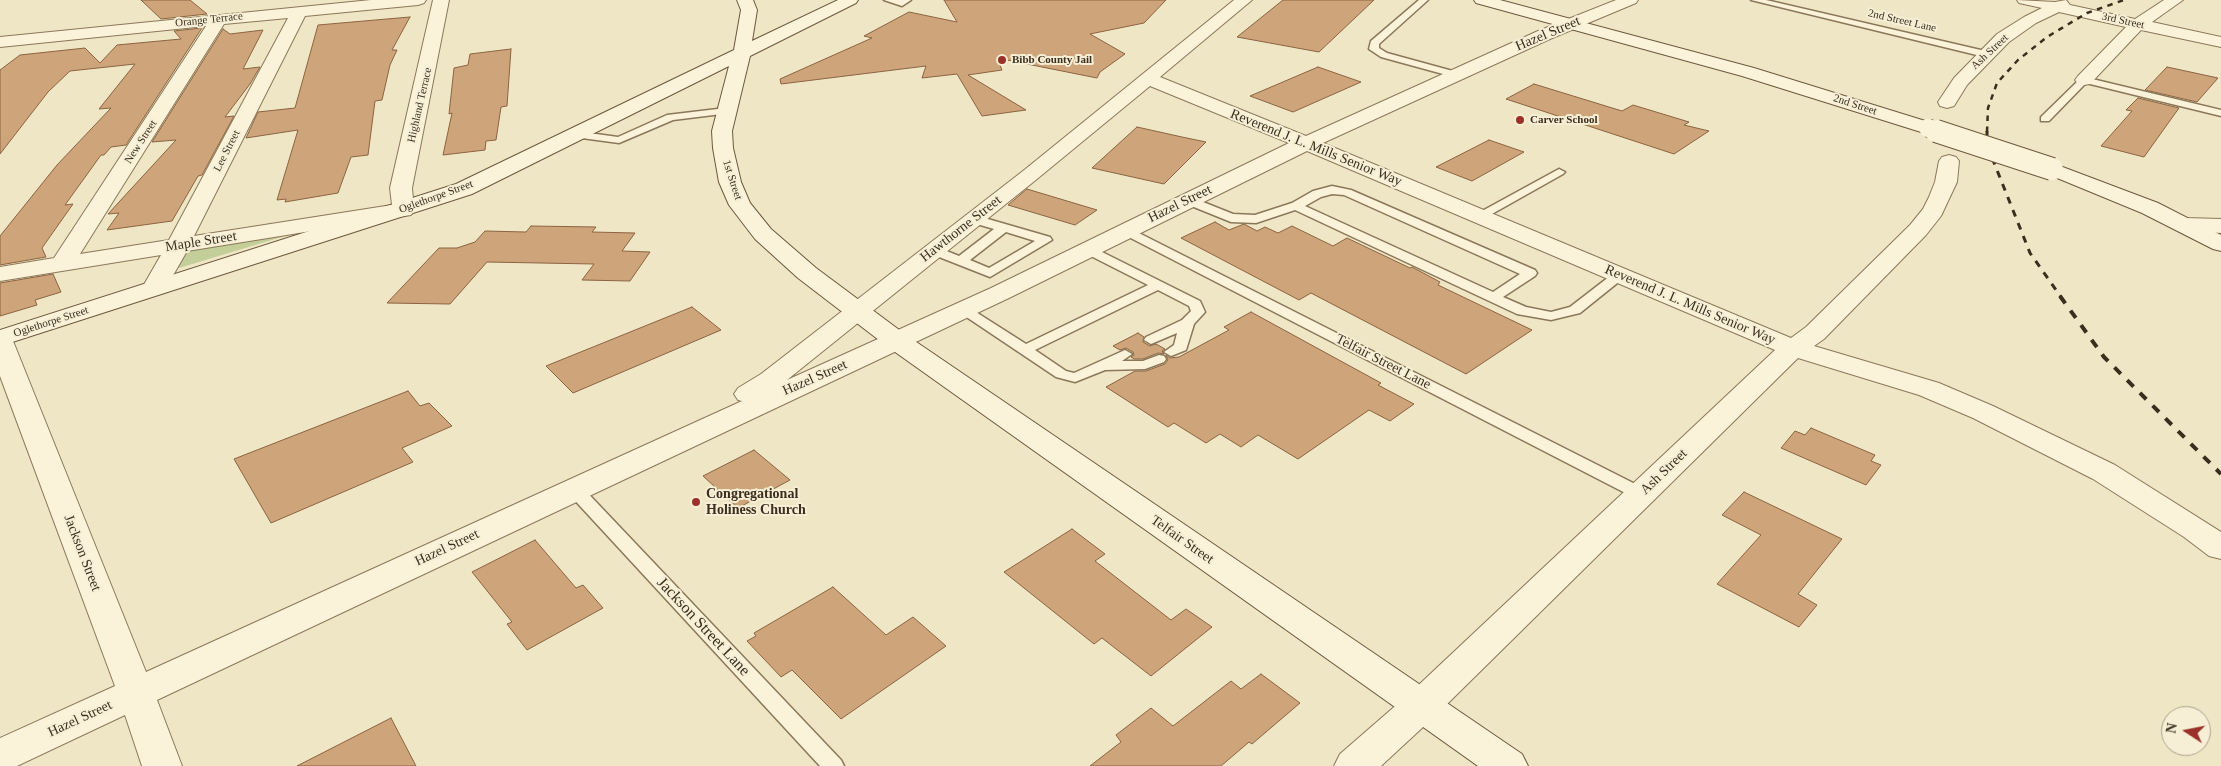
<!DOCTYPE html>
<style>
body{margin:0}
#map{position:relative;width:2221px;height:766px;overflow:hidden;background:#efe6c5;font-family:"Times New Roman",serif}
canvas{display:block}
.north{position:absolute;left:2161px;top:706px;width:50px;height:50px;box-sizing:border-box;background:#f6efd5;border:1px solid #aba28c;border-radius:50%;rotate:281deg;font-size:14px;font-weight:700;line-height:20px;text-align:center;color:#3b2e1f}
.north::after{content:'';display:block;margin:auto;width:18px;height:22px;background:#9b3129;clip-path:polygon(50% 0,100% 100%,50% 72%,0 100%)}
</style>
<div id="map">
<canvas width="2221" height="766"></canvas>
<div class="north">N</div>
</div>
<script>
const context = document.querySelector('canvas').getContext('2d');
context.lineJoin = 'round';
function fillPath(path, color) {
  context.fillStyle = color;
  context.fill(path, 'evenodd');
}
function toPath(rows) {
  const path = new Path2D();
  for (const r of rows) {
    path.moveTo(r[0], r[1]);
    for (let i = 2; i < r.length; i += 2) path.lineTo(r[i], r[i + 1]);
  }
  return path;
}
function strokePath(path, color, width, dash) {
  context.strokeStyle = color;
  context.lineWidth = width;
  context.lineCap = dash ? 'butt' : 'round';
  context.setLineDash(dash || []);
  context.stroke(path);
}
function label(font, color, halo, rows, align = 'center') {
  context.font = font + ' "Times New Roman",serif';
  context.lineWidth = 4;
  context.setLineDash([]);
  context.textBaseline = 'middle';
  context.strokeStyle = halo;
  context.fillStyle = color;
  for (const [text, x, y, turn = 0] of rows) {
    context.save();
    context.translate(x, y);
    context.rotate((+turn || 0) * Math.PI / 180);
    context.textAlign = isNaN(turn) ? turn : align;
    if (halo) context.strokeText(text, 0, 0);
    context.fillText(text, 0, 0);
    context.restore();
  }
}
const green = toPath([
 [315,227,169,271,182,247]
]);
const building = toPath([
 [141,0,190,0,207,14,161,19,141,0],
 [944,0,1166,0,1144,23,1090,34,1125,54,1100,72,1097,78,997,58,1002,70,968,75,1026,110,982,116,957,74,922,78,926,66,781,84,780,79,872,38,864,36,909,12,957,22,944,0],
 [1283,0,1374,0,1319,52,1237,37,1283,0],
 [410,17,392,50,397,50,390,65,382,100,375,101,368,155,351,157,338,193,285,202,286,199,277,200,298,130,246,138,258,112,295,108,318,25,410,17],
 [202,28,126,145,111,147,104,155,101,155,65,205,73,204,42,248,46,257,0,265,0,236,57,165,111,108,99,109,135,64,70,71,48,92,0,154,0,70,20,55,85,48,100,63,117,45,181,39,174,31,202,28],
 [223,29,230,34,263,30,243,69,260,67,250,84,225,117,234,116,202,175,198,176,172,221,107,230,119,213,108,214,176,140,152,142,223,29],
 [511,49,507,106,501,107,496,140,486,141,485,150,443,155,452,113,449,114,454,68,468,65,470,54,511,49],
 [1318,67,1361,82,1293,112,1250,96,1318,67],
 [2167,67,2218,78,2197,102,2145,90,2167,67],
 [1534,84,1622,111,1633,105,1689,122,1684,125,1709,131,1674,154,1506,99,1534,84],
 [2138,98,2179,108,2144,157,2101,146,2132,111,2126,110,2138,98],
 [1137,127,1182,137,1206,142,1164,184,1092,168,1137,127],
 [1489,140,1524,152,1472,181,1436,167,1489,140],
 [1027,189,1097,210,1075,225,1008,205,1027,189],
 [1215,222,1229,230,1244,224,1257,231,1265,227,1278,233,1292,226,1333,246,1347,238,1410,268,1412,267,1440,282,1438,285,1532,330,1466,374,1311,293,1299,300,1181,238,1215,222],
 [531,226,596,227,592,232,635,233,622,251,650,252,630,281,582,280,594,264,487,262,450,304,387,303,439,248,457,248,475,242,485,231,526,232,531,226],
 [53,274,61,292,35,300,37,305,0,316,0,283,53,274],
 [692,307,721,330,573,393,546,366,692,307],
 [1251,312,1381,383,1378,385,1414,404,1390,421,1369,410,1298,459,1258,435,1241,447,1220,434,1206,443,1174,423,1168,427,1106,387,1135,371,1146,371,1165,364,1168,360,1166,355,1170,358,1179,357,1229,330,1224,327,1251,312],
 [1138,333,1144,337,1143,342,1150,346,1156,344,1165,349,1162,351,1164,354,1158,353,1143,359,1134,359,1131,357,1134,355,1133,352,1126,348,1120,350,1113,346,1138,333],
 [408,391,420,406,429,403,452,426,402,448,413,462,271,523,234,459,408,391],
 [1811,428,1875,455,1871,461,1881,465,1866,485,1781,448,1795,431,1805,435,1811,428],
 [754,450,790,480,738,508,703,476,754,450],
 [1744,492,1842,539,1798,594,1817,605,1799,627,1717,584,1761,535,1722,515,1744,492],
 [1072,529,1105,554,1095,561,1171,620,1186,609,1212,627,1151,676,1102,638,1094,644,1004,572,1072,529],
 [535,540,576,588,583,585,603,608,527,650,507,624,512,622,472,572,535,540],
 [833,587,886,635,913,617,946,646,841,719,792,670,781,677,747,641,756,636,754,633,833,587],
 [1261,674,1300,703,1252,744,1249,742,1221,766,1090,766,1121,742,1116,735,1151,708,1173,726,1231,681,1241,689,1261,674],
 [391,718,416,766,297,766,391,718]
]);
const lane = toPath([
 [884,0,911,0,902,6,884,0],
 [1419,0,1428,0,1379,44,1379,48,1387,53,1460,73,1460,77,1454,77,1381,57,1369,49,1371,41,1419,0],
 [1751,0,1766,0,1985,51,1990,54,1985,57,1751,0],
 [2084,77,2221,110,2221,116,2086,83,2049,121,2041,121,2041,117,2081,78,2084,77],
 [726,108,731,111,730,113,673,120,619,143,574,137,569,134,574,131,618,137,667,115,726,108],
 [1559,169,1565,172,1563,174,1483,219,1475,219,1473,216,1559,169],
 [1332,186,1351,190,1535,270,1537,273,1535,276,1503,297,1526,307,1551,312,1570,307,1614,273,1619,272,1626,276,1580,313,1551,320,1517,314,1295,210,1256,223,1231,222,1184,203,1182,200,1188,196,1233,214,1255,215,1292,203,1313,191,1332,186],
 [1332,194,1344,195,1520,274,1493,292,1305,206,1321,197,1332,194],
 [974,215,1050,237,1052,240,990,277,929,253,928,250,934,246,959,256,994,229,970,222,968,219,970,216,974,215],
 [1006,232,1035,241,989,268,970,260,1006,232],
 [1125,226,1647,490,1649,494,1647,498,1641,500,1635,498,1121,233,1119,230,1125,226],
 [1088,245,1200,301,1205,312,1194,324,1186,350,1171,356,1164,352,1174,345,1177,333,1151,344,1144,340,1146,337,1182,320,1191,311,1189,306,1158,290,1035,350,1066,371,1074,373,1125,350,1132,354,1122,361,1143,361,1159,355,1164,356,1166,359,1164,362,1145,369,1105,370,1075,382,1056,377,956,310,958,307,968,307,1026,344,1148,285,1083,252,1082,249,1088,245],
 [574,483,580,485,841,760,844,766,820,766,568,493,566,489,568,485,574,483]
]);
const street = toPath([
 [371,0,426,0,424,3,418,5,305,16,194,236,392,205,390,188,433,0,449,0,412,188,414,210,411,215,187,251,163,293,154,295,145,293,142,288,161,255,0,281,0,267,54,258,206,26,0,47,0,37,371,0],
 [288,18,169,240,80,254,224,24,288,18],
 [1234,0,1252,0,1160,77,1306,136,1538,31,1616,0,1638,0,1636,3,1550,39,1323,143,1791,338,1806,327,1910,225,1923,209,1929,197,1935,182,1939,161,1942,157,1949,155,1956,157,1959,161,1957,182,1941,216,1926,235,1824,339,1814,346,1939,383,1993,406,2115,465,2221,532,2221,559,2209,556,2184,537,2093,479,1973,418,1919,395,1798,358,1435,716,1381,766,1334,766,1340,754,1409,694,1775,350,1307,151,1009,298,157,700,182,766,142,766,125,715,17,766,0,766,0,738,115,686,0,376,0,333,9,335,13,341,146,672,742,401,738,400,734,394,738,388,761,374,1023,171,1234,0],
 [1150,86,1289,143,991,288,787,380,1037,179,1150,86],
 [2017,0,2055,2,2066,0,2070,5,2135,19,2164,0,2183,0,2152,22,2221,37,2221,47,2141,30,2090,84,2084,85,2078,84,2075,80,2078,76,2126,27,2059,12,2036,23,2009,42,1967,85,1954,106,1947,108,1940,106,1938,102,1954,78,1997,34,2024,17,2042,8,2019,3,2017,0],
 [2185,218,2221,219,2221,233,2177,230,2174,225,2177,220,2185,218]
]);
const secondary = toPath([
 [737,0,753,0,757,10,752,41,838,0,858,0,856,3,750,56,732,131,733,148,741,182,750,203,771,229,816,268,906,335,1522,754,1528,766,1478,766,888,347,798,278,755,239,729,205,719,182,713,148,712,131,729,66,472,194,0,346,0,330,456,184,734,50,741,10,737,0],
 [1474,0,1500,0,1754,68,1935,124,1938,128,1935,132,1928,134,1921,132,1742,76,1476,3,1474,0],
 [2052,163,2158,203,2221,235,2221,251,2213,249,2142,213,2045,173,2042,169,2045,165,2052,163]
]);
const railFar2 = toPath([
 [1987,132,1988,108,1997,83,2018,60,2047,37,2087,13,2124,0]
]);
const railFar1 = toPath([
 [1987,131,1987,145,2030,253,2061,297]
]);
const rail = toPath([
 [2060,296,2104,357,2221,474]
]);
const secondaryBridgeFar1 = toPath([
 [1928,128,1939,132]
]);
const secondaryBridge = toPath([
 [1936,131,2052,169]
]);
const markers = [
 [1002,60,5,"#9b3129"],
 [1520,120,5,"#9b3129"],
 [696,502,5,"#9b3129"]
];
const farStreetnames = [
 ["Orange Terrace",209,20,-6],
 ["2nd Street Lane",1902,21,13],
 ["3rd Street",2123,21,12],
 ["Ash Street",1990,52,-43],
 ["Highland Terrace",420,105,-77],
 ["2nd Street",1855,105,18],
 ["New Street",141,142,-57],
 ["Lee Street",227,151,-63],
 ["1st Street",732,180,72],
 ["Oglethorpe Street",436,197,-20],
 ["Oglethorpe Street",51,322,-18]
];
const farPoinames = [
 ["Bibb County Jail",1012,60],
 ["Carver School",1530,120]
];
const streetNames = [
 ["Hazel Street",1548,34,-23],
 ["Reverend J. L. Mills Senior Way",1316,148,22],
 ["Hazel Street",1180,204,-26],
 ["Hawthorne Street",961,229,-38],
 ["Maple Street",201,242,-9],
 ["Reverend J. L. Mills Senior Way",1690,305,23],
 ["Telfair Street Lane",1383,362,27],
 ["Hazel Street",815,378,-24],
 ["Ash Street",1664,472,-44],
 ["Telfair Street",1182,540,35],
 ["Hazel Street",447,548,-25],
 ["Jackson Street",82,553,69],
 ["Hazel Street",80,719,-25]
];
const poiNames = [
 ["Congregational",706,494],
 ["Holiness Church",706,510]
];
const nearStreetnames = [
 ["Jackson Street Lane",703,627,47]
];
fillPath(green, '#c4ce98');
fillPath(building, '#cea47a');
strokePath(building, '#8b6340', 1);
strokePath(lane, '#8b785a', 3);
strokePath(street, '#8b785a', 2);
strokePath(secondary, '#6d593d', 2);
fillPath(lane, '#faf2d9');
fillPath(street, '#faf2d9');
fillPath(secondary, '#faf2d9');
strokePath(railFar2, '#3b2e1f', 2.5, [5.5, 5.5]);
strokePath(railFar1, '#3b2e1f', 3, [7, 7]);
strokePath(rail, '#3b2e1f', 4, [9, 9]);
strokePath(secondaryBridgeFar1, '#6d593d', 19, []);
strokePath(secondaryBridge, '#6d593d', 24, []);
strokePath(secondaryBridgeFar1, '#faf2d9', 18);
strokePath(secondaryBridge, '#faf2d9', 22);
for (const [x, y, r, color] of markers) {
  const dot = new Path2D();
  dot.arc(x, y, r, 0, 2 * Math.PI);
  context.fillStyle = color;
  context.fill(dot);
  strokePath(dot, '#f6efd5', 2);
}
label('11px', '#3b2e1f', '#f6efd5', farStreetnames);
label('bold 11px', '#3b2e1f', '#f6efd5', farPoinames, 'left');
label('14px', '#3b2e1f', '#f6efd5', streetNames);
label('bold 14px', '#3b2e1f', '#f6efd5', poiNames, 'left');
label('16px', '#3b2e1f', '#f6efd5', nearStreetnames);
</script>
